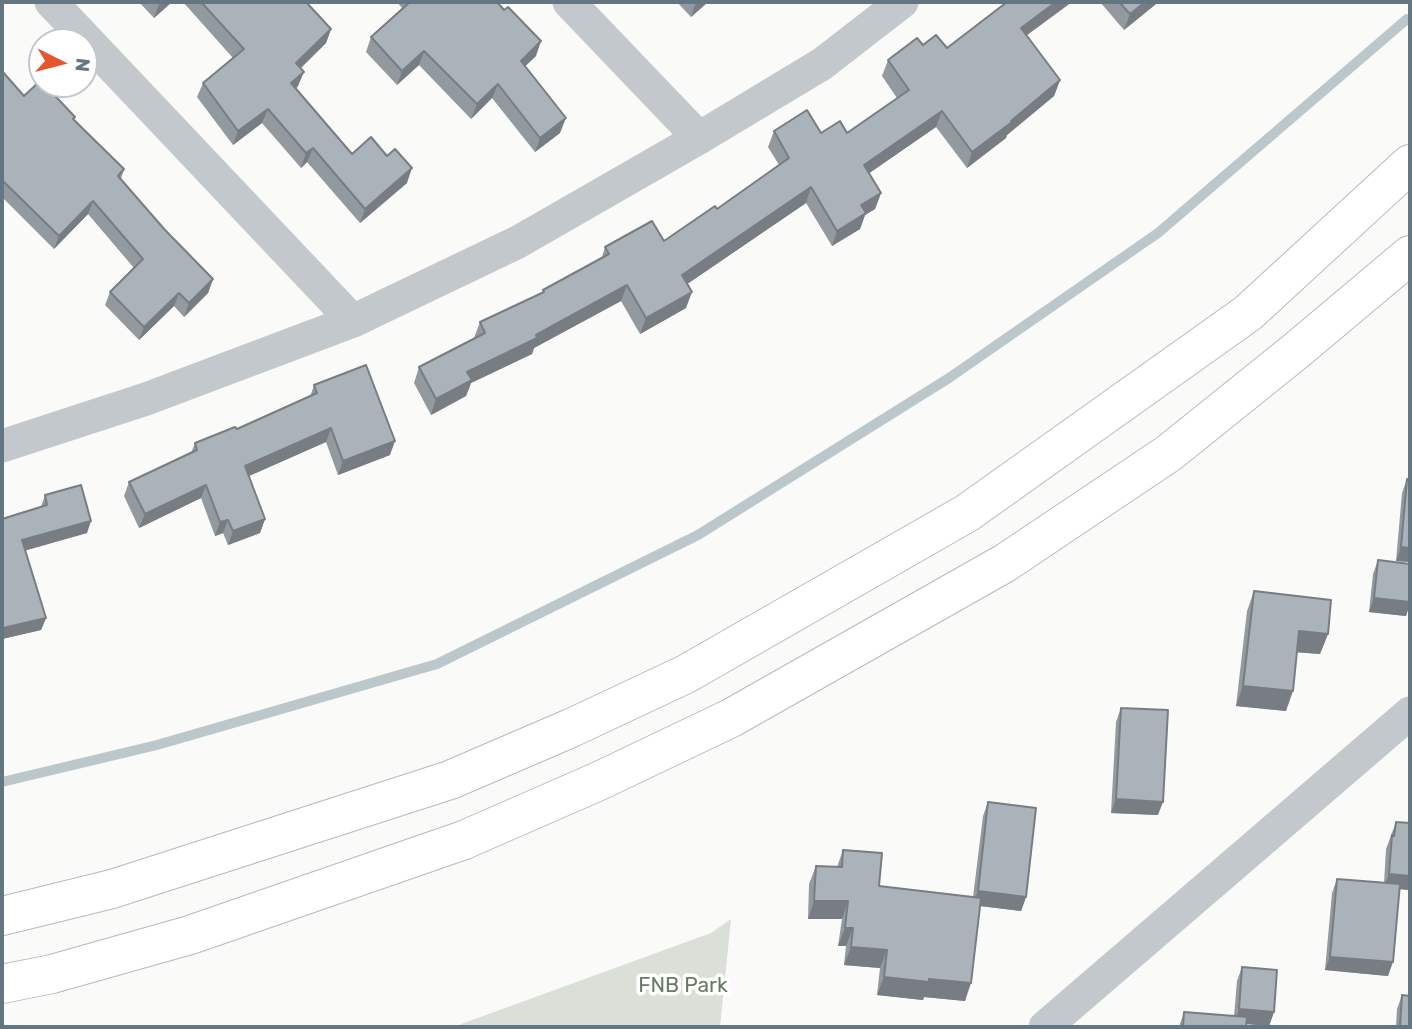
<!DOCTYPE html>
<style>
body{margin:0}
#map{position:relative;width:1412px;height:1029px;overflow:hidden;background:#fafaf8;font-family:Rubik,sans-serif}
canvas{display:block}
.frame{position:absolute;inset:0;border:4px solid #657683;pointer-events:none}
.north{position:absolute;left:28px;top:28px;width:70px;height:70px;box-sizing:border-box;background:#fff;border:2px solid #c1c8cd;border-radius:50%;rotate:96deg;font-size:19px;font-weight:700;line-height:28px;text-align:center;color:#657683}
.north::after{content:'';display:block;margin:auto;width:24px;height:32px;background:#e4572e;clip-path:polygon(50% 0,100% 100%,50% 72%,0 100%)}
</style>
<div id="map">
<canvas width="1412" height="1029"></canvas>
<div class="frame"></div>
<div class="north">N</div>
</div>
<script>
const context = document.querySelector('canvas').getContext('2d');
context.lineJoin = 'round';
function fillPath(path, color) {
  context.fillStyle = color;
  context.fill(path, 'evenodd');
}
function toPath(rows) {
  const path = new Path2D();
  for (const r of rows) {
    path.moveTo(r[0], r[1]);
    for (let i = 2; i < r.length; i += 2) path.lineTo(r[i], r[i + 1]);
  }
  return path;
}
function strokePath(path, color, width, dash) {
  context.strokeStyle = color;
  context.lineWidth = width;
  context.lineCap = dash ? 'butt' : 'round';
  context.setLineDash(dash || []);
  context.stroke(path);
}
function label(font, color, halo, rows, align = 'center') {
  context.font = font + ' Rubik,sans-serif';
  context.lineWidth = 7;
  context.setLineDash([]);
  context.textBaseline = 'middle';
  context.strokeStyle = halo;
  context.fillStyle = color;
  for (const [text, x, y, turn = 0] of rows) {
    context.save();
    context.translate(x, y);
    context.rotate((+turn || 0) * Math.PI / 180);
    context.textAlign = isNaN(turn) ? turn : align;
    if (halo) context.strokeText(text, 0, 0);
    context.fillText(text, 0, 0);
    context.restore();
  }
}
const green = toPath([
 [731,919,720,1027,453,1027,711,933]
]);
const stream = toPath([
 [2,782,157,745,437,664,698,535,949,378,1158,233,1407,19]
]);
const street = toPath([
 [51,2,353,321],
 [569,2,699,138],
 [2,446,146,399,353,321,518,242,699,138,822,64,902,2],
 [1045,1027,1410,713]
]);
const primary = toPath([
 [2,916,112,889,450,780,571,728,686,674,967,513,1248,313,1410,164],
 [2,984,52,974,190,935,464,840,599,781,731,718,1005,563,1169,453,1297,350,1410,255]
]);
const wall = toPath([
 [139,2,172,2,154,18],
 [183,2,306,2,331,29,326,43,300,68,298,86,296,89,352,154,407,183,360,223,307,162,301,168,262,123,233,145,197,97,203,83,233,58],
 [397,2,497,2,536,56,525,66,560,133,535,152,492,98,471,119,419,65,397,85,366,52,371,37,402,8],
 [677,2,708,2,691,17],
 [1100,2,1156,2,1156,4,1124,30],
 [1026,35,1060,80,1054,96,1007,135,1006,138,967,168,936,127,869,173,881,193,875,209,865,215,860,229,832,246,806,203,687,284,686,308,640,334,621,301,534,348,532,354,471,383,466,396,431,415,414,383,419,367,474,338,480,322,542,293,543,290,602,257,605,247,664,241,717,209,779,165,768,147,774,131,847,133,897,98,882,76,888,60,923,45,947,48],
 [2,71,24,96,75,117,74,119,124,169,121,179,165,230,213,279,208,293,184,317,174,306,139,340,105,305,110,292,134,268,88,214,54,249,2,197],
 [314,385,390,455,338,475,326,442,249,476,265,519,260,533,228,545,223,533,215,536,201,498,139,528,124,496,129,482,191,453,195,443,237,429,310,397],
 [1407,479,1410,562,1396,561,1402,493],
 [45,495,87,533,25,550,46,618,41,630,2,639,2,519,41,507],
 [1378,560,1410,602,1406,616,1369,612,1373,574],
 [1254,591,1328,634,1320,654,1297,652,1286,711,1236,706,1247,611],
 [1121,708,1158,815,1111,813,1116,722],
 [988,802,1026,897,1021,911,980,906,965,1001,924,997,923,1000,877,995,880,968,844,965,846,946,838,946,842,919,808,919,809,884,816,866,837,867,843,850,879,886,973,897,983,816],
 [1396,822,1410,823,1410,890,1399,889,1388,976,1325,970,1332,893,1337,879,1384,883,1386,849],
 [1242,967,1274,1012,1269,1026,1246,1024,1246,1027,1179,1027,1184,1012,1234,1016,1237,981],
 [1402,995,1410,1027,1396,1027,1397,1009]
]);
const shadedWall = toPath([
 [161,2,172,2,154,18,159,4],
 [696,2,708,2,691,17],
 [1056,2,1072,2,1015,44,1021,28],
 [1145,2,1156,2,1156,4,1124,30,1130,14],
 [331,29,326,43,291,78,296,63],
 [541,41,536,56,516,75,521,61],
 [424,51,419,65,397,85,402,71],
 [304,72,298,86,285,98,291,83],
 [1060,80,1054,96,1007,135,1006,138,967,168,972,152],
 [498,84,492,98,471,119,477,104],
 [268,109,262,123,233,145,238,131],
 [942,111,936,127,858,181,864,165],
 [566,118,560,133,535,152,540,138],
 [313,148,307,162,301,168,306,153],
 [412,168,407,183,360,223,365,209],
 [811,187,806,203,677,291,682,275],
 [881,193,875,209,865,215,860,229,832,246,837,231,861,205],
 [93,201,88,214,54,249,59,236],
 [213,279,208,293,184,317,189,303],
 [627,285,621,301,534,348,532,354,471,383,466,396,431,415,436,399,467,372],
 [692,292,686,308,640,334,646,318],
 [179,293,174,306,139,340,144,327],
 [331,428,326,442,240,480,245,466],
 [395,441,390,455,338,475,343,461],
 [206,485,201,498,139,528,145,514],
 [265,519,260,533,228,545,233,531],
 [228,520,223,533,215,536,220,522],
 [91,521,87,533,17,553,22,540],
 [1401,547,1410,548,1410,562,1396,561],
 [1374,598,1410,602,1410,604,1406,616,1369,612],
 [46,618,41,630,2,639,3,628],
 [1299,631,1328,634,1320,654,1292,652],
 [1243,686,1293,691,1286,711,1236,706],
 [1116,799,1163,802,1158,815,1111,813],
 [1389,874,1410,876,1410,890,1383,888],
 [978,891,1026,897,1021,911,972,905],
 [814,901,848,901,842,919,808,919],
 [845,928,853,928,846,946,838,946],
 [851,947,887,950,880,968,844,965],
 [1330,957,1393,962,1388,976,1325,970],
 [884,977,929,979,971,983,965,1001,924,997,923,1000,877,995],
 [1239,1009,1274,1012,1269,1026,1234,1023]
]);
const building = toPath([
 [201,2,306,2,331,29,296,63,304,72,291,83,352,154,371,137,387,156,395,149,412,168,365,209,313,148,306,153,268,109,238,131,203,83,244,49,201,2],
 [410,2,497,2,504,10,508,7,541,41,521,61,566,118,540,138,498,84,477,104,424,51,402,71,371,37,410,2],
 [1007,2,1056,2,1021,28,1060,80,1011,121,1012,122,972,152,942,111,864,165,881,193,861,205,866,213,837,231,811,187,682,275,692,292,646,318,627,285,536,335,537,338,467,372,472,380,436,399,419,367,485,333,480,322,544,292,543,290,609,254,605,247,652,221,664,241,715,206,717,209,789,158,774,131,807,110,821,133,840,121,847,133,909,90,888,60,917,38,923,45,936,35,947,48,1007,2],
 [1119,2,1145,2,1130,14,1119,2],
 [2,71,24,96,41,80,42,84,44,84,75,117,73,119,124,169,118,176,165,230,213,279,189,303,179,293,144,327,110,292,143,259,93,201,59,236,4,182,2,184,2,71],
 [366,365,395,441,343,461,331,428,245,466,265,519,233,531,228,520,220,522,206,485,145,514,129,482,197,450,195,443,235,427,237,429,317,393,314,385,366,365],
 [1407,479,1410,480,1410,548,1401,547,1407,479],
 [81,485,91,521,22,540,46,618,3,628,2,519,47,505,45,495,81,485],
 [1378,560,1410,564,1410,602,1374,598,1378,560],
 [1254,591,1331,600,1328,634,1299,631,1293,691,1243,686,1254,591],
 [1121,708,1168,710,1163,802,1116,799,1121,708],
 [988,802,1036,808,1026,897,978,891,988,802],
 [1396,822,1410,823,1410,876,1389,874,1392,835,1394,836,1396,822],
 [843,850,882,853,879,886,981,898,971,983,929,979,929,982,884,977,887,950,851,947,853,928,845,928,848,901,814,901,816,866,842,867,843,850],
 [1337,879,1400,884,1393,962,1330,957,1337,879],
 [1242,967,1277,970,1274,1012,1239,1009,1242,967],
 [1402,995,1410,996,1410,1027,1400,1027,1402,995],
 [1184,1012,1247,1017,1246,1027,1183,1027,1184,1012]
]);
const parkNames = [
 ["FNB Park",683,986]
];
fillPath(green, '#dadfd7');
strokePath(stream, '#bbc7cb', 10);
strokePath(primary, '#b5babe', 40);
strokePath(street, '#c3c8cc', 33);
strokePath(primary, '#fff', 38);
fillPath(wall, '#929a9f');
fillPath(shadedWall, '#777d82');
fillPath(building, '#aab3b9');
strokePath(building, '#777d82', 2);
label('21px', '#687a64', '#fff', parkNames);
</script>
